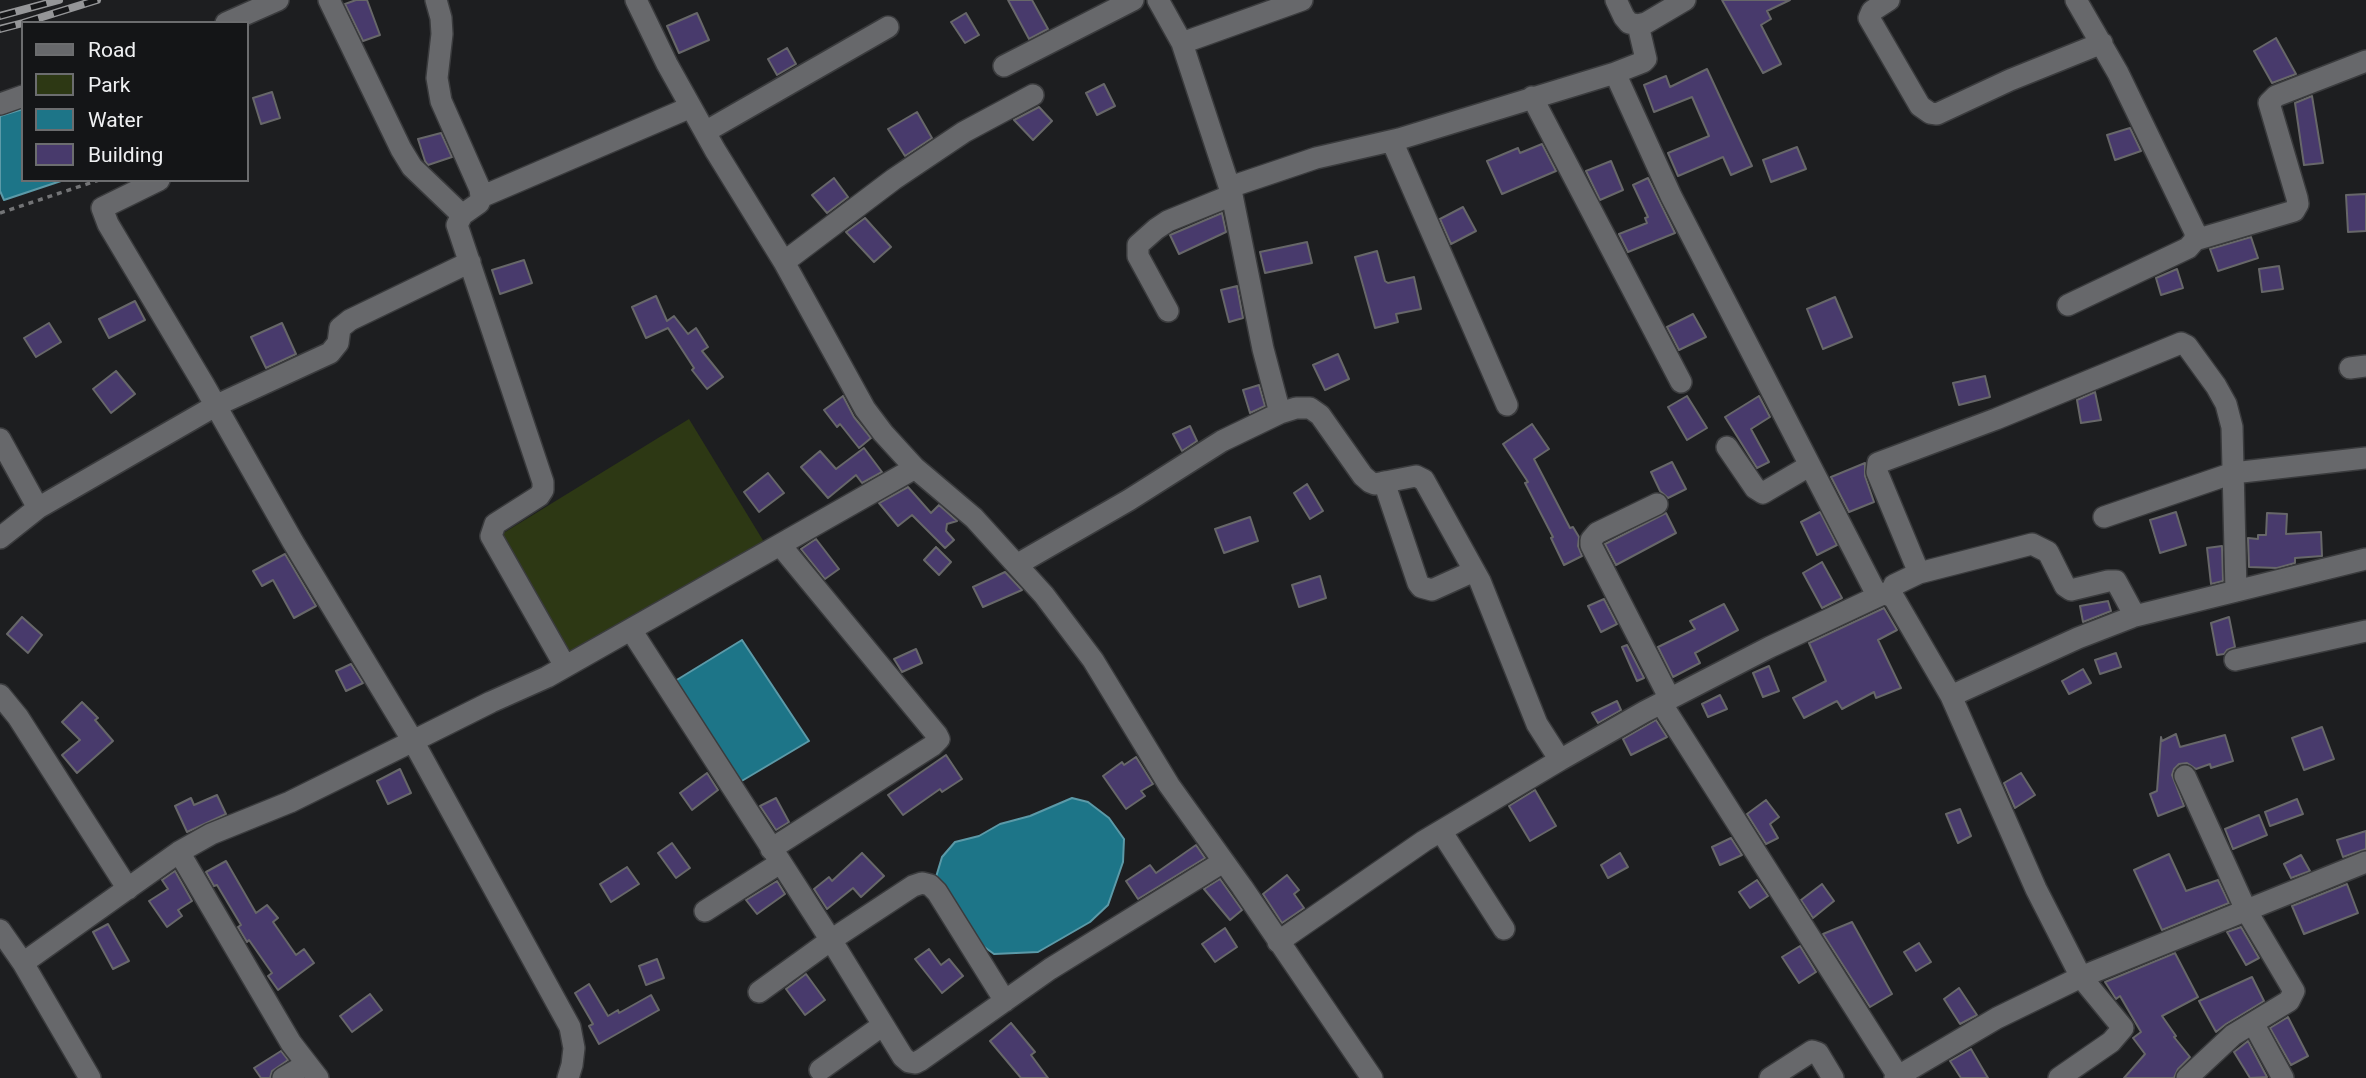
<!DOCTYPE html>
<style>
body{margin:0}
#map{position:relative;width:2366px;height:1078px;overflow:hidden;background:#1d1e20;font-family:Roboto,sans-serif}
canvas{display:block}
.legend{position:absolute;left:21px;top:21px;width:228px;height:161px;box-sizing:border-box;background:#141517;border:2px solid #6c6d6f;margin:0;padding:9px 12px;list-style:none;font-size:21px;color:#eff0f2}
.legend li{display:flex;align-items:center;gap:14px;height:35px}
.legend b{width:35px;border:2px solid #6c6d6f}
</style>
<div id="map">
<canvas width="2366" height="1078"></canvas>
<ul class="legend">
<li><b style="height:9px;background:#67686b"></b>Road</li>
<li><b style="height:19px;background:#2d3814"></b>Park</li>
<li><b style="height:19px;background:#1d7588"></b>Water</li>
<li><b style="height:19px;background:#483a6c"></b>Building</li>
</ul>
</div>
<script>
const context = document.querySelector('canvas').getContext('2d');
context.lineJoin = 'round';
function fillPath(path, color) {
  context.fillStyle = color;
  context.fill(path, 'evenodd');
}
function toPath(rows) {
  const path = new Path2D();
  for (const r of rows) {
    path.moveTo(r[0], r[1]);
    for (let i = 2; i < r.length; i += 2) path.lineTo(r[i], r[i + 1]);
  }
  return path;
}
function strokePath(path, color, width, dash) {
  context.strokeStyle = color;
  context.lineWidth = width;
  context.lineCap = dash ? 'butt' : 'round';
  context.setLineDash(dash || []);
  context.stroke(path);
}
const green = toPath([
 [689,419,764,542,569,652,497,537]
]);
const water = toPath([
 [23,109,23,180,64,180,4,200,0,191,0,116,23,109],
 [742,640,809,741,740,782,675,681,742,640],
 [1072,798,1088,802,1109,818,1124,839,1123,862,1108,905,1090,922,1038,952,994,954,983,946,936,877,942,857,955,842,979,836,1000,824,1030,816,1072,798]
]);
const building = toPath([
 [356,0,367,0,380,35,363,41,345,4,356,0],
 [1008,0,1032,0,1048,29,1029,39,1008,0],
 [1722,0,1790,0,1767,11,1771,19,1761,25,1781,64,1763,73,1722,0],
 [697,13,709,40,679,53,667,26,697,13],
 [966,13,979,35,965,43,951,22,966,13],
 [2276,38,2296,74,2272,83,2254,51,2276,38],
 [787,48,796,64,777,75,768,59,787,48],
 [1707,69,1752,166,1731,175,1723,157,1678,176,1668,153,1709,136,1692,97,1654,112,1644,85,1666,76,1670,87,1707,69],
 [1104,84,1115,106,1097,115,1086,93,1104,84],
 [272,92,280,118,261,124,253,98,272,92],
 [2312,96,2323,163,2304,165,2295,103,2312,96],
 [1039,107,1052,121,1033,140,1014,120,1039,107],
 [917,112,932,138,905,156,888,129,917,112],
 [2130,128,2141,151,2115,160,2107,135,2130,128],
 [441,133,452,157,428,165,425,161,418,139,441,133],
 [1542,144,1556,171,1502,194,1487,161,1518,148,1520,153,1542,144],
 [1797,147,1806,169,1771,182,1763,160,1797,147],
 [1611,161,1623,190,1600,200,1586,171,1611,161],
 [834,178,848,197,827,213,812,195,834,178],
 [1648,178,1675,233,1628,252,1619,234,1647,223,1645,218,1648,217,1633,185,1648,178],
 [2366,194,2366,231,2348,232,2346,195,2366,194],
 [1463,207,1476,231,1451,244,1440,219,1463,207],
 [1222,213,1226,232,1179,254,1170,235,1222,213],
 [865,218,891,247,874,262,846,232,865,218],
 [2251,237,2258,258,2218,271,2210,249,2251,237],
 [1307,242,1312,263,1265,273,1260,252,1307,242],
 [1377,251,1385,281,1388,283,1414,277,1421,309,1396,314,1398,322,1375,328,1355,257,1377,251],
 [524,260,532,283,500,294,492,270,524,260],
 [2279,266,2283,289,2262,292,2259,269,2279,266],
 [2177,269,2183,288,2161,295,2156,278,2177,269],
 [1237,286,1243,318,1229,322,1221,290,1237,286],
 [656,296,667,321,674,316,688,334,696,328,708,347,702,351,723,377,707,389,692,370,694,368,668,328,646,338,632,307,656,296],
 [1835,297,1852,337,1823,349,1807,309,1835,297],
 [135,301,145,320,109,338,99,319,135,301],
 [1693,314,1706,337,1679,350,1667,327,1693,314],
 [49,323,61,342,36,357,24,338,49,323],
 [282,323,296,354,266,368,251,337,282,323],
 [1338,354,1349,379,1325,390,1313,365,1338,354],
 [116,371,135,394,111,413,93,389,116,371],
 [1985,376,1990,397,1959,405,1953,383,1985,376],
 [1259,385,1265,406,1250,413,1243,390,1259,385],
 [2095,392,2101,420,2081,423,2077,400,2095,392],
 [843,396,854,417,871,438,859,448,840,424,837,427,824,410,843,396],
 [1687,396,1707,428,1687,440,1668,407,1687,396],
 [1759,396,1770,417,1751,429,1769,462,1757,468,1725,417,1759,396],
 [1532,424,1549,449,1534,459,1570,528,1573,527,1579,537,1578,546,1582,556,1564,565,1551,538,1553,537,1525,483,1528,482,1503,444,1532,424],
 [1190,426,1197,441,1182,451,1173,434,1190,426],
 [864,448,882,472,862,483,856,475,828,498,801,467,820,451,836,469,864,448],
 [1672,462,1686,489,1668,498,1660,491,1651,472,1672,462],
 [1865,463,1865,476,1874,502,1849,512,1831,477,1865,463],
 [768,473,784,493,759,512,744,492,768,473],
 [1307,484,1323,511,1310,519,1294,493,1307,484],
 [908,487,931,513,939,505,957,521,947,524,946,531,954,540,945,548,912,515,898,526,879,503,908,487],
 [1820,512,1837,545,1817,555,1801,522,1820,512],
 [2176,512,2186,545,2160,553,2150,520,2176,512],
 [1666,513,1676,533,1616,565,1605,544,1666,513],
 [2267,513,2287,514,2286,534,2321,532,2322,556,2295,558,2295,563,2277,568,2249,567,2248,538,2258,539,2258,535,2266,535,2267,513],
 [1250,517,1258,541,1224,553,1215,529,1250,517],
 [816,539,839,569,825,579,801,549,816,539],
 [2222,546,2223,581,2211,584,2207,548,2222,546],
 [936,547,951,562,939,575,924,560,936,547],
 [285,554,316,606,294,618,273,580,262,586,253,571,285,554],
 [1822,562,1842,598,1822,608,1803,573,1822,562],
 [1005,572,1022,590,983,607,973,587,1005,572],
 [1320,576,1326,598,1299,607,1292,585,1320,576],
 [1604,599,1617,624,1601,632,1588,606,1604,599],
 [2108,601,2111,611,2083,622,2080,606,2108,601],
 [1724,604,1738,630,1695,653,1700,663,1673,677,1658,647,1695,629,1690,621,1724,604],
 [1884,608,1897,630,1878,640,1901,688,1876,698,1874,692,1842,709,1837,701,1804,718,1793,698,1826,681,1809,643,1884,608],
 [22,617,42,635,28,653,7,634,22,617],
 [2229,617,2235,647,2227,650,2224,654,2217,655,2211,623,2229,617],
 [1627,645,1644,678,1637,681,1622,647,1627,645],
 [916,649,922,663,902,672,894,659,916,649],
 [2116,653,2121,667,2100,674,2095,660,2116,653],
 [351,664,363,683,346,691,336,671,351,664],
 [1769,666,1779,691,1763,697,1753,673,1769,666],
 [2083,669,2091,683,2069,694,2062,681,2083,669],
 [1720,695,1727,709,1708,717,1702,704,1720,695],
 [1617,701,1621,710,1598,723,1592,713,1617,701],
 [82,702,98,718,95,720,113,741,77,773,62,755,80,740,62,722,82,702],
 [1656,720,1667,737,1631,755,1623,739,1656,720],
 [2322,727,2334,759,2304,770,2292,738,2322,727],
 [2176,734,2180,747,2225,735,2233,761,2211,768,2210,764,2196,769,2187,763,2179,764,2174,769,2172,775,2184,806,2158,816,2150,794,2157,791,2161,737,2162,741,2176,734],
 [946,755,962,779,942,792,940,789,903,815,888,795,946,755],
 [1136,757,1153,784,1141,791,1145,796,1126,809,1103,776,1122,762,1124,765,1136,757],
 [400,769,411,793,388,804,377,781,400,769],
 [707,773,718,790,692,810,680,793,707,773],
 [2021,773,2035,795,2015,808,2004,783,2021,773],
 [1535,790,1556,826,1530,841,1509,806,1535,790],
 [217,795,226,814,187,832,175,806,191,798,194,805,217,795],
 [776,798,789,822,776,830,760,806,776,798],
 [2297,799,2303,814,2270,826,2265,812,2297,799],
 [1766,800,1779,817,1770,824,1778,838,1766,844,1747,814,1766,800],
 [1960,809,1971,836,1958,843,1946,814,1960,809],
 [2259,815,2267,835,2233,849,2225,829,2259,815],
 [2366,831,2366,849,2343,857,2337,840,2366,831],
 [1731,838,1742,855,1720,865,1712,847,1731,838],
 [672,843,690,868,676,878,658,853,672,843],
 [1196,845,1205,858,1138,899,1126,881,1150,865,1156,873,1196,845],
 [862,853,884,876,861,897,853,888,827,909,814,889,829,877,832,881,862,853],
 [1620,853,1628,867,1608,878,1601,865,1620,853],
 [2169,854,2186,891,2218,880,2229,903,2162,930,2134,870,2169,854],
 [2301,855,2310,871,2291,878,2284,864,2301,855],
 [226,861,256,913,267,905,278,918,273,922,296,955,304,949,314,963,278,990,268,976,272,973,249,940,247,942,238,927,241,925,217,885,214,886,206,872,226,861],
 [627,867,639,884,611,902,600,884,627,867],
 [175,871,192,901,178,910,182,916,167,927,149,901,168,889,162,880,175,871],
 [1287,875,1299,890,1294,894,1304,908,1282,923,1263,894,1287,875],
 [1220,879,1242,910,1230,920,1204,889,1220,879],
 [1757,880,1768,896,1750,908,1739,892,1757,880],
 [777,881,785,894,757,914,746,900,777,881],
 [1822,884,1834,901,1813,918,1801,900,1822,884],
 [2347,884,2358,913,2304,934,2292,906,2347,884],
 [1852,922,1892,994,1870,1007,1823,934,1852,922],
 [108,924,129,961,113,969,93,932,108,924],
 [2241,927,2259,958,2246,965,2227,932,2241,927],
 [1225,928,1237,947,1215,962,1202,944,1225,928],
 [1919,943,1931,962,1916,971,1904,952,1919,943],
 [1800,946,1816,972,1799,983,1782,957,1800,946],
 [929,949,941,965,949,959,963,976,942,993,915,959,929,949],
 [2175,953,2198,997,2162,1016,2176,1036,2174,1037,2190,1057,2178,1069,2174,1078,2124,1078,2145,1054,2133,1038,2141,1032,2120,996,2116,999,2105,982,2175,953],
 [657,959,664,978,646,985,639,966,657,959],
 [806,974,825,1000,805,1015,786,989,806,974],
 [2252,977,2264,1001,2226,1024,2216,1032,2199,1001,2252,977],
 [589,984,608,1016,618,1010,619,1013,651,995,659,1010,599,1044,589,1026,593,1024,575,993,589,984],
 [1959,988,1977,1015,1960,1024,1944,999,1959,988],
 [370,994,382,1010,352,1032,340,1016,370,994],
 [2288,1017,2308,1056,2291,1065,2270,1028,2288,1017],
 [1011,1023,1035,1052,1031,1055,1048,1078,1021,1078,990,1041,1011,1023],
 [2248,1041,2267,1077,2250,1078,2234,1052,2248,1041],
 [1971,1049,1988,1078,1961,1078,1950,1061,1971,1049],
 [281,1051,288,1060,272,1071,270,1078,261,1078,254,1068,281,1051]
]);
const path = toPath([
 [0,213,99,180]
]);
const minor = toPath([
 [329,0,401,149,412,167,462,215],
 [436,0,441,18,442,34,437,78,441,101,480,189,481,197,479,203,462,215,457,225,543,482,543,490,539,496,495,524,491,536,565,666],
 [636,0,667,64,715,150,784,262],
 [1158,0,1182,43,1302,0],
 [1616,0,1624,17,1629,23,1638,25,1646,23,1685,0],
 [1889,0,1872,11,1869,18,1920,106,1930,113,1937,114,2010,80,2102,43],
 [226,23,278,0],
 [1638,25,1646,59,1643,62,1615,73,1671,196,1877,595],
 [1004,66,1133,0],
 [1033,95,964,132,894,179,784,262,865,409,883,433,915,468,974,518,1044,595,1093,660,1169,785,1242,887,1372,1078],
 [1532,97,1681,382],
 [0,104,23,96],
 [705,132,888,27],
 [1392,141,1507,405],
 [159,180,102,208,108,224,204,385,293,542,413,741,491,702,547,677,915,468],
 [1230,187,1316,158,1399,139,1615,73],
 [481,197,691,107],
 [2195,240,2294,211,2298,204,2297,198,2269,103,2276,96,2366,61],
 [2068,305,2188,248,2195,240,2195,232,2118,73,2076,0],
 [1168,311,1138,256,1138,245,1156,229,1168,221,1232,195],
 [2350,368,2366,366],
 [1280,413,1296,408,1310,408,1320,415,1363,476,1370,482,1375,484,1416,476,1424,480,1480,581,1537,724,1560,760,1644,712,1770,647,1885,593,1894,598,1951,696,2078,638,2135,616,2366,559],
 [0,439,38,508],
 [1727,447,1755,488,1763,493,1809,466],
 [1384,482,1418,583,1421,587,1432,590,1474,571],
 [1657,504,1597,533,1591,540,1591,545,1670,699],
 [2104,517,2233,473,2366,458],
 [0,538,38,508,215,406,330,353,338,343,340,328,350,320,470,262],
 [1018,564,1129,500,1222,441,1280,413,1263,349,1232,195,1182,43],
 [1919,573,1877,472,1878,463,1996,419,2181,343,2187,346,2216,386,2226,404,2232,427,2236,591],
 [1890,594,1894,585,1919,573,2032,544,2048,552,2065,586,2071,590,2108,581,2116,581,2135,616],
 [631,630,836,948,903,1057,909,1062,915,1063,921,1060,1050,969,1223,862],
 [2235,660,2366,631],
 [0,695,18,717,128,889],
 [1951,696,2036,889,2081,977,2123,1028,2111,1042,2059,1078],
 [1661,703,1898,1076],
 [2185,776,2246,910,2294,991,2289,1001,2233,1035,2187,1078],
 [1441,831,1504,929],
 [771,849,932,746,939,739,937,735,781,546],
 [179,852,291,1043,318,1078],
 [705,911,780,863],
 [0,930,23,963,179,852,211,834,290,802,413,741,570,1027,574,1048,572,1065,568,1078],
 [1278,942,1424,841,1560,760],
 [23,963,90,1078],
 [759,992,831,940,913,886,922,883,930,885,937,892,1005,1001],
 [2253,1023,2283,1078],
 [820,1070,883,1025],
 [283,1078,307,1064],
 [1770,1078,1812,1051,1818,1053,1833,1078],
 [1895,1078,1997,1018,2081,977,2366,862]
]);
const rail = toPath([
 [0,16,59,0],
 [23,23,97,0],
 [0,29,23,23]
]);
fillPath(green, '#2d3814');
fillPath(water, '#1d7588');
strokePath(water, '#5c9aa8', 2);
fillPath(building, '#483a6c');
strokePath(building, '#676769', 2);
strokePath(minor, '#3a3b3d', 24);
strokePath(path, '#737476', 3.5, [5, 5]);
strokePath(minor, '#67686b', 21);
strokePath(rail, '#959698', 8);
strokePath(rail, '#141517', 5, [16]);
</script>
